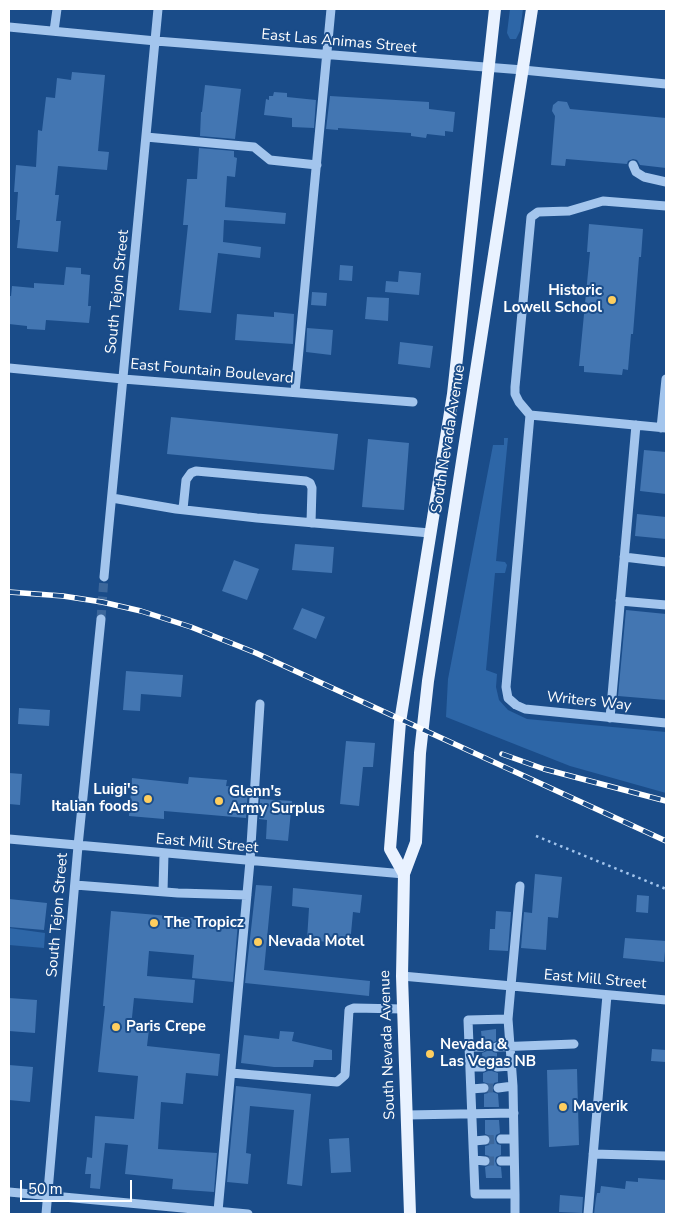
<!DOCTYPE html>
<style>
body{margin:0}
#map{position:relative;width:675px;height:1223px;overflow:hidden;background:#1a4c89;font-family:"Nunito Sans",sans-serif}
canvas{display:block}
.frame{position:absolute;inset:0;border:10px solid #fff;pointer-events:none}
.scale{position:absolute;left:20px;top:1180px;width:112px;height:22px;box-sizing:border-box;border:2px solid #fff;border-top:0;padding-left:6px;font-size:15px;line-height:18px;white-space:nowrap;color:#fff;-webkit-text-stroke:4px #1a4c89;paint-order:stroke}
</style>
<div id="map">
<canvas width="675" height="1223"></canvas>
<div class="frame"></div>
<div class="scale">50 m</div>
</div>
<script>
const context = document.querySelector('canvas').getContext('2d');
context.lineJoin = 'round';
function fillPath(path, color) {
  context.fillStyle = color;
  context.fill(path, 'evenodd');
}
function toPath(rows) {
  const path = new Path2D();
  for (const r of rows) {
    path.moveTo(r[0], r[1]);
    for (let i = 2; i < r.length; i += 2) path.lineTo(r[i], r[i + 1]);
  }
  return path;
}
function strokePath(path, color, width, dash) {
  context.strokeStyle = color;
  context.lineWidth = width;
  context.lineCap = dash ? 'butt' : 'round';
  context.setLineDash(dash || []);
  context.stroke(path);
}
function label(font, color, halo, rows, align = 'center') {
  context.font = font + ' "Nunito Sans",sans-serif';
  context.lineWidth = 4;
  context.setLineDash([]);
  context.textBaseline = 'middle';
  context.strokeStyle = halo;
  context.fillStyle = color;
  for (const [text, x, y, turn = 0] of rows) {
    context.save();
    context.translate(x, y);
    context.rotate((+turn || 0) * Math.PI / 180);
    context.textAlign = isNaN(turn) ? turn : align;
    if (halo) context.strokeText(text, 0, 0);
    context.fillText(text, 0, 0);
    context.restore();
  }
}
const green = toPath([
 [510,9,523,9,520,31,516,39,510,39,507,33],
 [504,438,508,438,496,561,505,562,507,565,505,573,495,573,486,670,497,674,496,687,499,700,508,710,527,719,666,732,666,793,570,766,446,717,448,679,493,445,504,445],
 [9,928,45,933,44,948,9,945]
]);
const building = toPath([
 [72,72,105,75,98,151,109,152,107,170,58,166,55,195,59,195,56,221,61,221,58,252,17,248,20,220,16,220,18,192,14,192,16,165,36,167,38,130,42,131,46,97,55,98,57,78,71,80],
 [205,85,241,89,235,139,200,136,201,112,202,112],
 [274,92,287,93,287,97,316,100,314,128,292,127,292,118,264,115,266,99,269,100,269,96,273,96],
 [330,96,429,102,429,109,455,112,453,132,445,131,445,136,427,134,426,138,411,136,411,133,338,128,338,130,326,129],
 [558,101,567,102,570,109,666,118,666,168,640,165,637,160,633,159,628,161,627,164,566,159,565,166,551,165,555,116,552,111,553,105],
 [199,148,234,151,234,157,237,158,235,177,227,176,225,207,286,213,285,224,224,220,223,242,261,247,260,258,218,253,211,313,179,310,188,225,183,225,187,179,197,179],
 [589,224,643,229,641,257,639,257,633,334,631,334,628,370,623,369,622,375,584,372,584,366,579,366,590,252,587,252],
 [340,265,353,266,352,281,339,280],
 [66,267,81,268,81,274,90,275,88,306,91,306,89,323,46,320,45,330,27,329,27,326,9,324,9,296,11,296,12,286,34,288,34,283,64,285],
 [399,271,421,273,419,295,385,292,386,281,398,282],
 [312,292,327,293,326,306,311,305],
 [367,297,389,298,388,321,365,319],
 [274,312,294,314,293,344,235,340,237,314,274,317],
 [307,328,333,330,331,355,306,352],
 [400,342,433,346,430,368,398,364],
 [171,417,338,434,334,470,167,454],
 [368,439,409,443,404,510,362,507],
 [644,450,666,452,666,494,640,491],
 [637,514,666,517,666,539,635,536],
 [295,544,334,547,332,573,292,570],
 [234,560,259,569,247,600,222,591],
 [302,608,325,617,316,639,293,629],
 [626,610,666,614,666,700,618,696],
 [126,671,183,675,181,697,141,694,140,711,123,710],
 [19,708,50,710,49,726,18,724],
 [346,741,375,743,373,767,363,767,359,806,340,804],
 [9,773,22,774,20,805,9,804],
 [189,777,227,780,226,786,248,788,246,818,164,811,164,819,129,816,132,778,188,784],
 [260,799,292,801,288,841,266,839,267,820,259,819],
 [535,874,562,877,558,918,548,917,546,950,521,948,524,912,532,913],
 [256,885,272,886,264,970,370,981,369,996,245,983],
 [293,888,362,895,360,913,353,912,350,944,307,940,309,908,292,906],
 [637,895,649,896,648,913,636,912],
 [9,899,47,903,44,930,9,927],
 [111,911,238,922,233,982,192,978,194,955,149,951,147,976,195,980,193,1003,134,998,131,1027,149,1029,147,1046,220,1054,218,1076,186,1073,183,1104,161,1102,158,1149,217,1153,214,1192,172,1189,173,1179,125,1174,128,1145,105,1143,100,1189,90,1188,91,1174,85,1174,87,1157,92,1158,95,1116,134,1119,138,1076,98,1072,105,1006,103,1006],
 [496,911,511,912,508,951,489,950,490,929,495,929],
 [625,938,666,941,664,962,623,958],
 [9,998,37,1000,35,1033,9,1031],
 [496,1029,496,1041,491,1044,490,1048,493,1052,497,1053,497,1061,493,1062,491,1067,492,1071,498,1073,498,1082,494,1083,492,1088,493,1092,498,1094,499,1107,484,1107,484,1094,488,1093,490,1088,489,1084,483,1082,483,1073,488,1071,489,1067,487,1062,483,1061,482,1053,487,1051,488,1047,486,1042,482,1041,481,1031],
 [280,1031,294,1032,292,1041,332,1050,332,1060,314,1060,313,1067,274,1067,241,1063,244,1035,279,1039],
 [652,1049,666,1050,666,1062,651,1061],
 [9,1065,33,1067,30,1102,9,1100],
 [577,1069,579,1145,549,1147,547,1070],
 [236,1086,311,1094,302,1186,287,1184,294,1110,250,1106,246,1153,251,1154,248,1184,227,1182],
 [485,1120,499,1120,500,1133,496,1135,495,1139,497,1144,501,1145,501,1155,496,1157,495,1161,497,1166,501,1167,502,1178,486,1178,485,1167,490,1165,491,1161,489,1156,485,1155,485,1146,489,1145,491,1140,490,1136,485,1134],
 [349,1138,351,1172,331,1173,329,1139],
 [638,1178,666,1180,666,1214,594,1214,596,1198,597,1193,600,1193,601,1186,625,1189,626,1181,638,1182],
 [560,1195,583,1197,582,1213,559,1212]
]);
const minorTunnel = toPath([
 [101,619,104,577],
 [484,1088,498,1088],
 [485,1140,501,1139],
 [485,1161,501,1161]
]);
const path = toPath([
 [536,836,666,889]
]);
const minor = toPath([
 [9,27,156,41,523,70,666,84],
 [54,31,57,9],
 [146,137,254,147,270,160,317,165],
 [633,165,636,172,644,177,666,182],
 [9,368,123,379,413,402],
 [295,392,331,9],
 [530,415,506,687,508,698,516,705,525,709,666,723],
 [530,415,519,402,515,394,515,387,531,217,538,212,569,211,603,201,666,206],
 [530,415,666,428],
 [661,428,666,379],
 [112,498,176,509,257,518,430,533],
 [183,509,186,480,191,473,196,471,306,481,310,483,312,488,311,523],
 [624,557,666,562],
 [104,577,158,9],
 [620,601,666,605],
 [610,718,636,425],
 [9,839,404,874],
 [75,885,178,893,247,895],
 [163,892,164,854],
 [402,976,666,1000],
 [508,1019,513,1086,515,1194],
 [470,1047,482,1047],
 [496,1047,574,1044],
 [470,1067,483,1067],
 [497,1067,511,1066],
 [231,1073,337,1082,345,1075,349,1010,354,1008,403,1009],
 [498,1088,513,1086],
 [471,1089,484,1088],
 [407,1115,514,1113],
 [501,1139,513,1139],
 [474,1141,485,1140],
 [593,1154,666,1156],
 [474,1160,485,1161],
 [501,1161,514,1161],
 [9,1192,248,1214],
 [218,1211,250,861,260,704],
 [46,1214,78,846,101,619],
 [515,1214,515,1194,475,1194,468,1020,508,1019,520,886],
 [588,1214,607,995]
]);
const major = toPath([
 [404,874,390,849,400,722,453,394,495,9],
 [410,1214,402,976,404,874,416,842,420,753,428,681,532,9]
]);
const rail = toPath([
 [9,592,63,596,102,602,141,611,191,627,256,653,666,841],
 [502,754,544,769,666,801]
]);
const markers = [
 [612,300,5,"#fece5f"],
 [148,799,5,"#fece5f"],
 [219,801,5,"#fece5f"],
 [154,923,5,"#fece5f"],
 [258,942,5,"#fece5f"],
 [116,1027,5,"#fece5f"],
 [430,1054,5,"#fece5f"],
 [563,1107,5,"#fece5f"]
];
const streetNames = [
 ["East Las Animas Street",339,42,5],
 ["South Tejon Street",118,292,-84],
 ["East Fountain Boulevard",212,372,5],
 ["South Nevada Avenue",449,439,-81],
 ["Writers Way",589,702,6],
 ["East Mill Street",207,844,5],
 ["South Tejon Street",58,915,-85],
 ["East Mill Street",595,980,5],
 ["South Nevada Avenue",388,1045,-92]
];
const poiNames = [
 ["Historic",602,291,"right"],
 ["Lowell School",602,308,"right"],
 ["Luigi's",138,790,"right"],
 ["Italian foods",138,807,"right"],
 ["Glenn's",229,792],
 ["Army Surplus",229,809],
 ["The Tropicz",164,923],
 ["Nevada Motel",268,942],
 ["Paris Crepe",126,1027],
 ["Nevada &",440,1045],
 ["Las Vegas NB",440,1062],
 ["Maverik",573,1107]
];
fillPath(green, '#2d66a7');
fillPath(building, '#4376b2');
strokePath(minorTunnel, '#3c679b', 9, [9, 4.5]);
strokePath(path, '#a3c5ed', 2.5, [2.5, 4]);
strokePath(minor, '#a3c5ed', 9);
strokePath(major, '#e9f2ff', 12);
strokePath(rail, '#fff', 5.5);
strokePath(rail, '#1a4c89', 4, [11]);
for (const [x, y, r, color] of markers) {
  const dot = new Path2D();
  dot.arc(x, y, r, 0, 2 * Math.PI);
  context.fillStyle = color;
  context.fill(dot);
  strokePath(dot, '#1a4c89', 2);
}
label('15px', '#fff', '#1a4c89', streetNames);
label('bold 15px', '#fff', '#1a4c89', poiNames, 'left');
</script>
